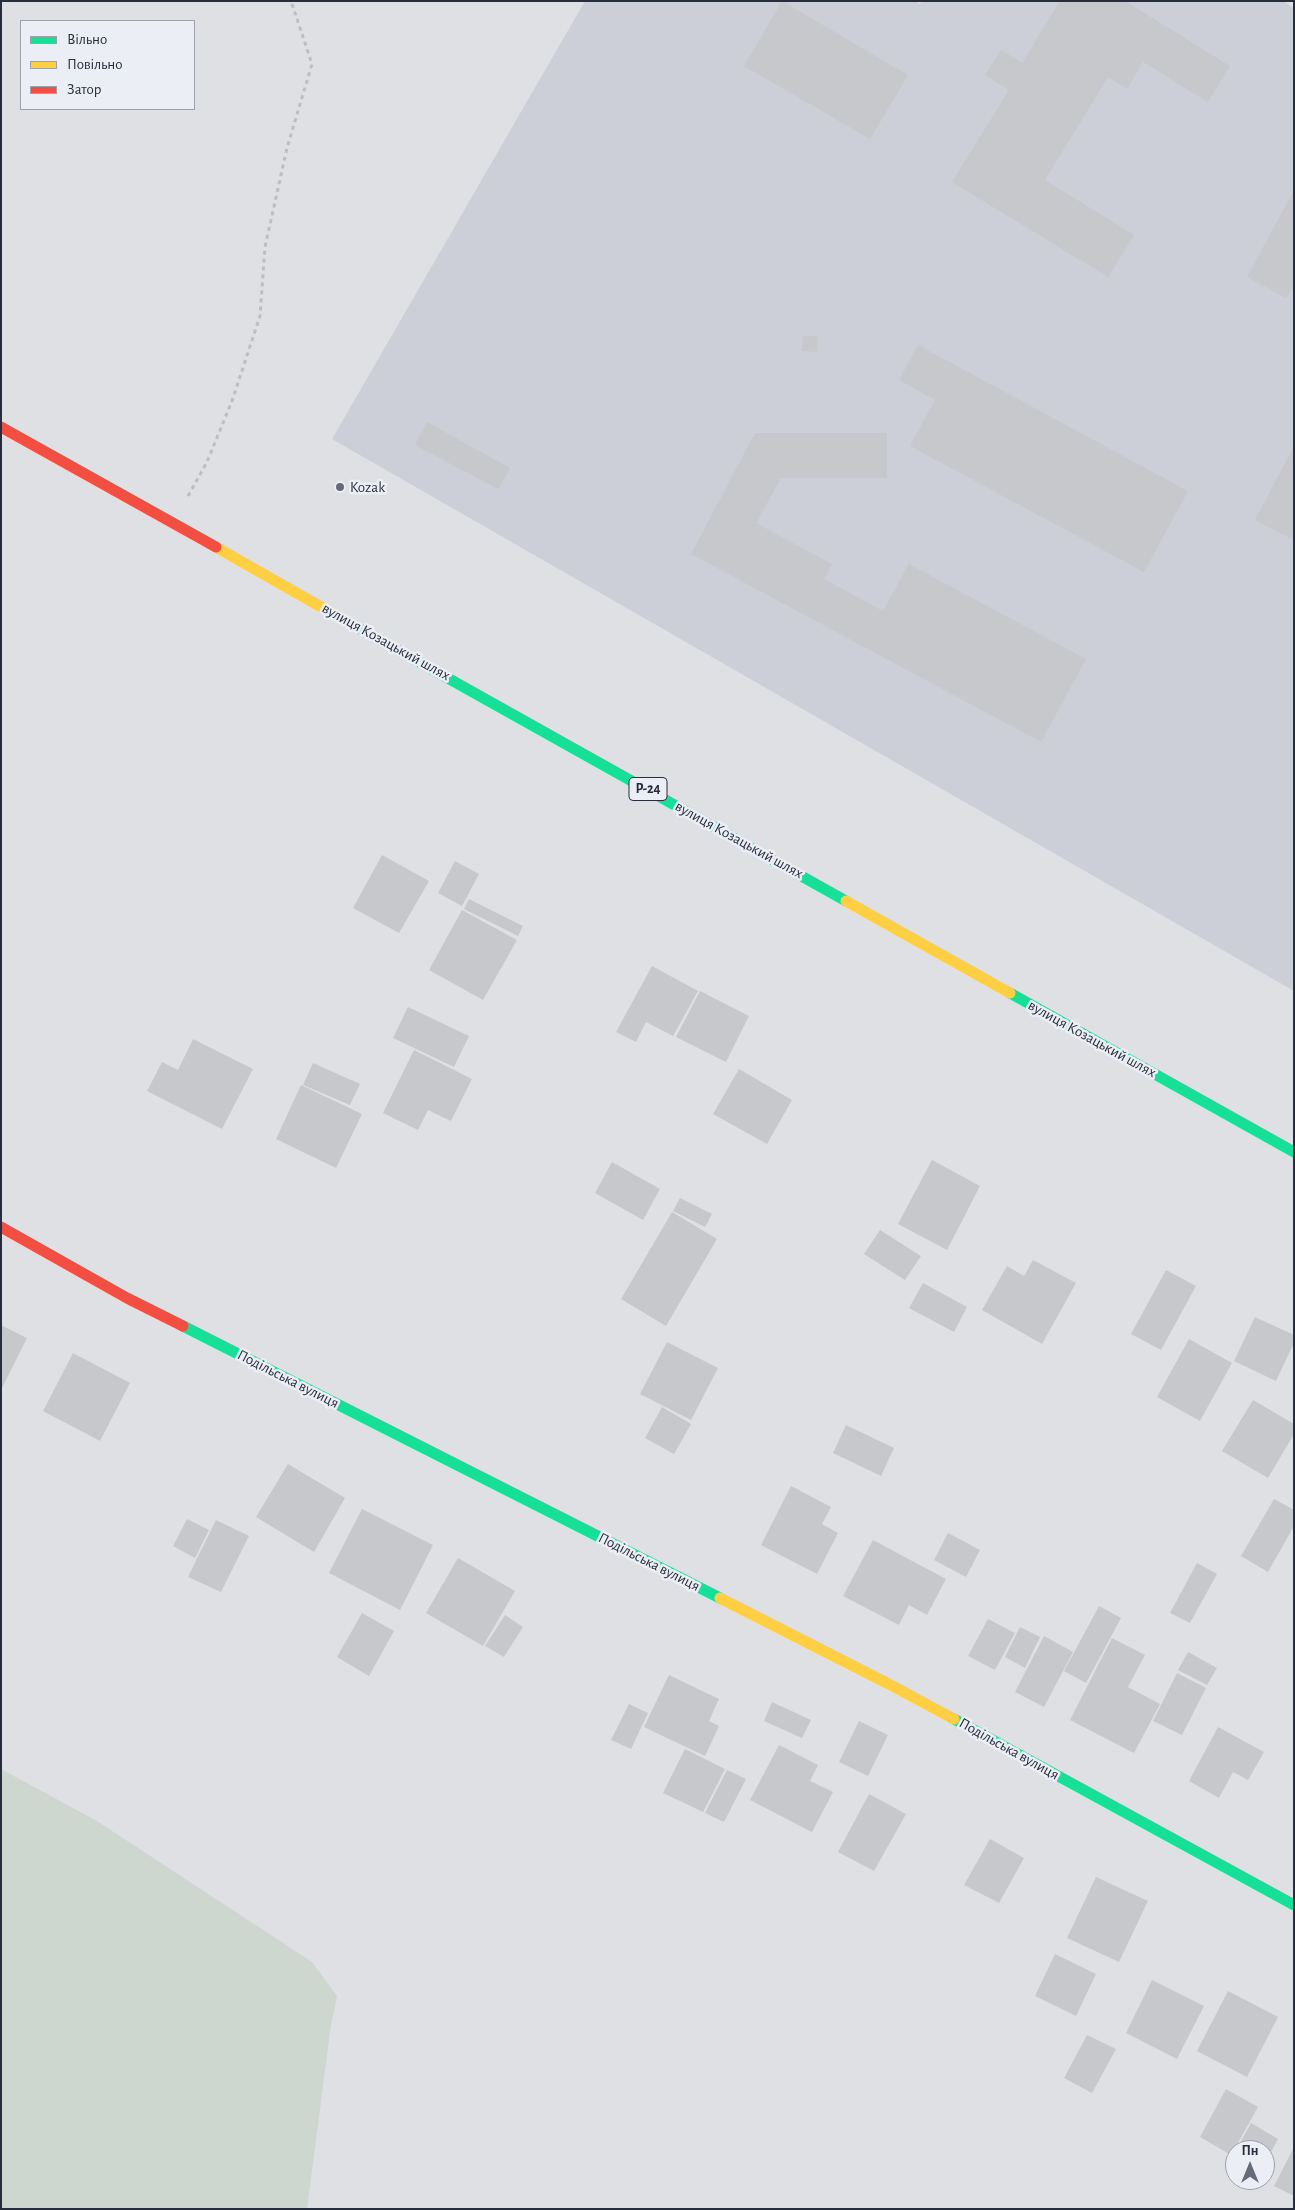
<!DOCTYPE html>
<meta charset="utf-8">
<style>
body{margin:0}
#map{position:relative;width:1295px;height:2210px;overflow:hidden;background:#dee0e4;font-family:"Alegreya Sans",sans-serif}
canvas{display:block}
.frame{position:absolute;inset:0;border:2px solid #262d3c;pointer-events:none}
.legend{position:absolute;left:20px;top:20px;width:175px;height:90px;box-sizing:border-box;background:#ebeef4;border:1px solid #9ca1aa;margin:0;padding:6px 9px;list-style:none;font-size:15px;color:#262d3c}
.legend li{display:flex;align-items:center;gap:10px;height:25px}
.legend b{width:25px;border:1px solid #9ca1aa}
.north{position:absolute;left:1225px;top:2140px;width:50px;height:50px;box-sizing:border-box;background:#ebeef4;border:1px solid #9ca1aa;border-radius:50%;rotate:0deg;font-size:14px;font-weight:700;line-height:20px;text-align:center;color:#262d3c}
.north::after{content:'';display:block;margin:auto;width:18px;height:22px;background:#666c77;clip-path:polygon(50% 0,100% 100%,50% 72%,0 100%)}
</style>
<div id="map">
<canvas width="1295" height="2210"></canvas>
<div class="frame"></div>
<ul class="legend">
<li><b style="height:6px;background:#16e098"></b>Вільно</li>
<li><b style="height:6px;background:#ffcf43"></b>Повільно</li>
<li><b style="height:6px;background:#f24e42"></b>Затор</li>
</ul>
<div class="north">Пн</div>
</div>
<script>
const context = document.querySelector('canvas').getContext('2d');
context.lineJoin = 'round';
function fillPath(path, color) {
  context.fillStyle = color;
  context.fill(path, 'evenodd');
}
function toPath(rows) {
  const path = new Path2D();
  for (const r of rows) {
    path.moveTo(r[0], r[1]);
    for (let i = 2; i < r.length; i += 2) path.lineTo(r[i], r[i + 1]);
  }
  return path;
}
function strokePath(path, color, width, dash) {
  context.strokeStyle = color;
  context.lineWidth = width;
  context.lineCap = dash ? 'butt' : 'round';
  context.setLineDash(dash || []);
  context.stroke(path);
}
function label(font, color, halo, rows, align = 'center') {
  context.font = font + ' "Alegreya Sans",sans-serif';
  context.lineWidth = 5;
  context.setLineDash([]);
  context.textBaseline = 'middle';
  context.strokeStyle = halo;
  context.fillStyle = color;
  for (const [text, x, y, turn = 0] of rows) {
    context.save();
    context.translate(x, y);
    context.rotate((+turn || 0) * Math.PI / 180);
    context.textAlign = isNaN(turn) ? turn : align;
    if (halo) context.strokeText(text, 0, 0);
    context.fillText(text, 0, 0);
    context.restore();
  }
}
const built = toPath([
 [585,1,915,1,920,4,922,1,1283,1,1294,8,1294,991,332,439]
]);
const green = toPath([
 [1,1769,97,1821,312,1962,337,1996,331,2025,307,2209,1,2209]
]);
const building = toPath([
 [782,1,908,75,870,139,744,66],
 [1060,1,1125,1,1230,66,1208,102,1143,62,1127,89,1108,77,1045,180,1134,235,1108,277,952,182,1009,90,985,75,1001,50,1022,63],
 [1294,190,1294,284,1286,298,1247,277],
 [803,336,818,336,817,352,802,351],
 [918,345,1188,491,1144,572,910,446,935,400,899,380],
 [427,422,510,468,498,489,415,445],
 [755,433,887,433,887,478,781,478,756,523,832,564,824,579,883,611,909,564,1086,659,1041,742,691,554],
 [1294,446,1294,540,1255,520],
 [382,855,429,881,399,933,353,908],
 [455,861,479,874,462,906,438,893],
 [469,899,523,926,518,936,464,909],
 [462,910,517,940,483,1000,429,970],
 [652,966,698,991,673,1036,646,1022,636,1042,616,1032],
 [700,991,749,1016,726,1062,676,1037],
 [408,1007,469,1036,454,1067,393,1038],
 [193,1039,253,1069,222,1129,147,1091,162,1062,178,1070],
 [414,1050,472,1079,451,1121,428,1110,418,1130,383,1113],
 [313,1063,360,1084,350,1105,303,1085],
 [739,1069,792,1100,767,1144,713,1114],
 [301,1085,362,1114,336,1168,276,1139],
 [932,1160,980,1186,947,1250,898,1224],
 [612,1162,660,1189,643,1220,595,1193],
 [680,1198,712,1214,705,1227,673,1211],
 [672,1212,717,1239,666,1326,621,1299],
 [880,1230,921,1256,905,1280,864,1254],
 [1033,1260,1076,1283,1042,1344,982,1310,1007,1266,1024,1276],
 [1166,1270,1196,1286,1161,1350,1131,1334],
 [923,1283,967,1307,954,1332,909,1308],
 [1255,1317,1294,1335,1294,1343,1276,1381,1234,1361],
 [1,1325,27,1338,1,1390],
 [1189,1339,1232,1363,1200,1421,1157,1397],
 [667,1342,718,1368,691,1420,640,1394],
 [73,1353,130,1383,100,1441,43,1411],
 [1253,1400,1294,1424,1294,1434,1268,1478,1222,1451],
 [662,1407,691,1424,674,1454,645,1438],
 [846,1425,894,1448,881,1476,833,1453],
 [288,1464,345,1498,314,1552,256,1517],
 [791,1486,831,1507,822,1524,838,1533,817,1574,761,1545],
 [1274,1499,1294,1510,1294,1526,1268,1572,1241,1556],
 [362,1509,433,1545,400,1610,329,1573],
 [187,1519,209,1530,195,1558,173,1546],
 [216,1520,249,1536,221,1592,188,1577],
 [948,1533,980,1550,966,1577,934,1560],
 [873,1540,946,1579,927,1615,909,1605,899,1625,843,1596],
 [458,1558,515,1591,483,1646,426,1613],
 [1197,1563,1217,1574,1190,1623,1170,1613],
 [1099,1606,1121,1618,1086,1683,1064,1671],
 [362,1613,394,1631,369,1676,337,1657],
 [505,1615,523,1627,504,1657,485,1646],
 [988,1619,1015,1633,995,1670,968,1656],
 [1020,1627,1040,1637,1025,1668,1005,1657],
 [1044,1636,1073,1652,1044,1707,1015,1692],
 [1112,1638,1145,1655,1128,1687,1160,1704,1134,1753,1070,1720],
 [1188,1652,1217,1668,1207,1685,1178,1670],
 [1177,1673,1206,1688,1182,1735,1153,1721],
 [669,1675,719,1699,709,1721,719,1726,705,1756,644,1727],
 [772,1702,811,1720,802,1738,764,1721],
 [629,1704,648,1713,631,1749,611,1740],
 [859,1721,888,1735,868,1776,839,1762],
 [1218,1727,1264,1752,1248,1780,1233,1772,1219,1798,1189,1781],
 [779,1745,818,1765,810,1781,833,1792,812,1832,750,1800],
 [685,1749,725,1769,703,1812,663,1793],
 [727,1770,746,1779,724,1822,705,1813],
 [869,1794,906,1814,874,1871,838,1852],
 [990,1839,1024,1858,999,1903,964,1885],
 [1096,1877,1148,1901,1119,1962,1067,1938],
 [1055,1954,1096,1974,1076,2016,1035,1996],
 [1152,1980,1204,2006,1177,2059,1126,2033],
 [1228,1991,1278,2017,1247,2077,1197,2051],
 [1087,2035,1116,2049,1092,2093,1064,2078],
 [1226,2089,1258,2107,1231,2155,1200,2137],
 [1251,2123,1278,2139,1265,2163,1265,2150,1236,2150],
 [1294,2147,1294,2196,1274,2186]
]);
const path = toPath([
 [188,496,207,462,232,401,260,316,265,247,287,148,312,64,291,1]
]);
const fast = toPath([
 [353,625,846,901],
 [1010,993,1294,1152],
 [183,1326,720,1598],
 [954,1719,1294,1905]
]);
const slow = toPath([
 [216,547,353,625],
 [846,901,1010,993],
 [720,1598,889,1684,954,1719]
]);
const jam = toPath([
 [1,427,216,547],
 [1,1227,127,1298,183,1326]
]);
const markers = [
 [340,487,5,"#666c77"]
];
const shields = [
 [648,789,38]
];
const shieldNames = [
 ["Р-24",648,789]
];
const poiNames = [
 ["Kozak",350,487]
];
const streetNames = [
 ["вулиця Козацький шлях",386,642,29],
 ["вулиця Козацький шлях",739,840,29],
 ["вулиця Козацький шлях",1092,1039,29],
 ["Подільська вулиця",288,1379,27],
 ["Подільська вулиця",649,1562,27],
 ["Подільська вулиця",1009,1749,29]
];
fillPath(built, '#cccfd7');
fillPath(green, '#ced7cf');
fillPath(building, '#c7c8cc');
strokePath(path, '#bdbec4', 3, [4, 4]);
strokePath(fast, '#16e098', 11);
strokePath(slow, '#ffcf43', 11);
strokePath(jam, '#f24e42', 11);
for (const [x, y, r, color] of markers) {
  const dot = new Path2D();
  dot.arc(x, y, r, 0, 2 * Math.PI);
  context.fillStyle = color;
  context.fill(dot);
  strokePath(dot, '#ebeef4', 2);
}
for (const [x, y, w] of shields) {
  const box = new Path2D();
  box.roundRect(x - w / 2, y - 11.5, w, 23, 4);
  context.fillStyle = '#ebeef4';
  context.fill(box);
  strokePath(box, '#262d3c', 1);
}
label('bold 14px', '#262d3c', null, shieldNames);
label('15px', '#262d3c', '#ebeef4', poiNames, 'left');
label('15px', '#262d3c', '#ebeef4', streetNames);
</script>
